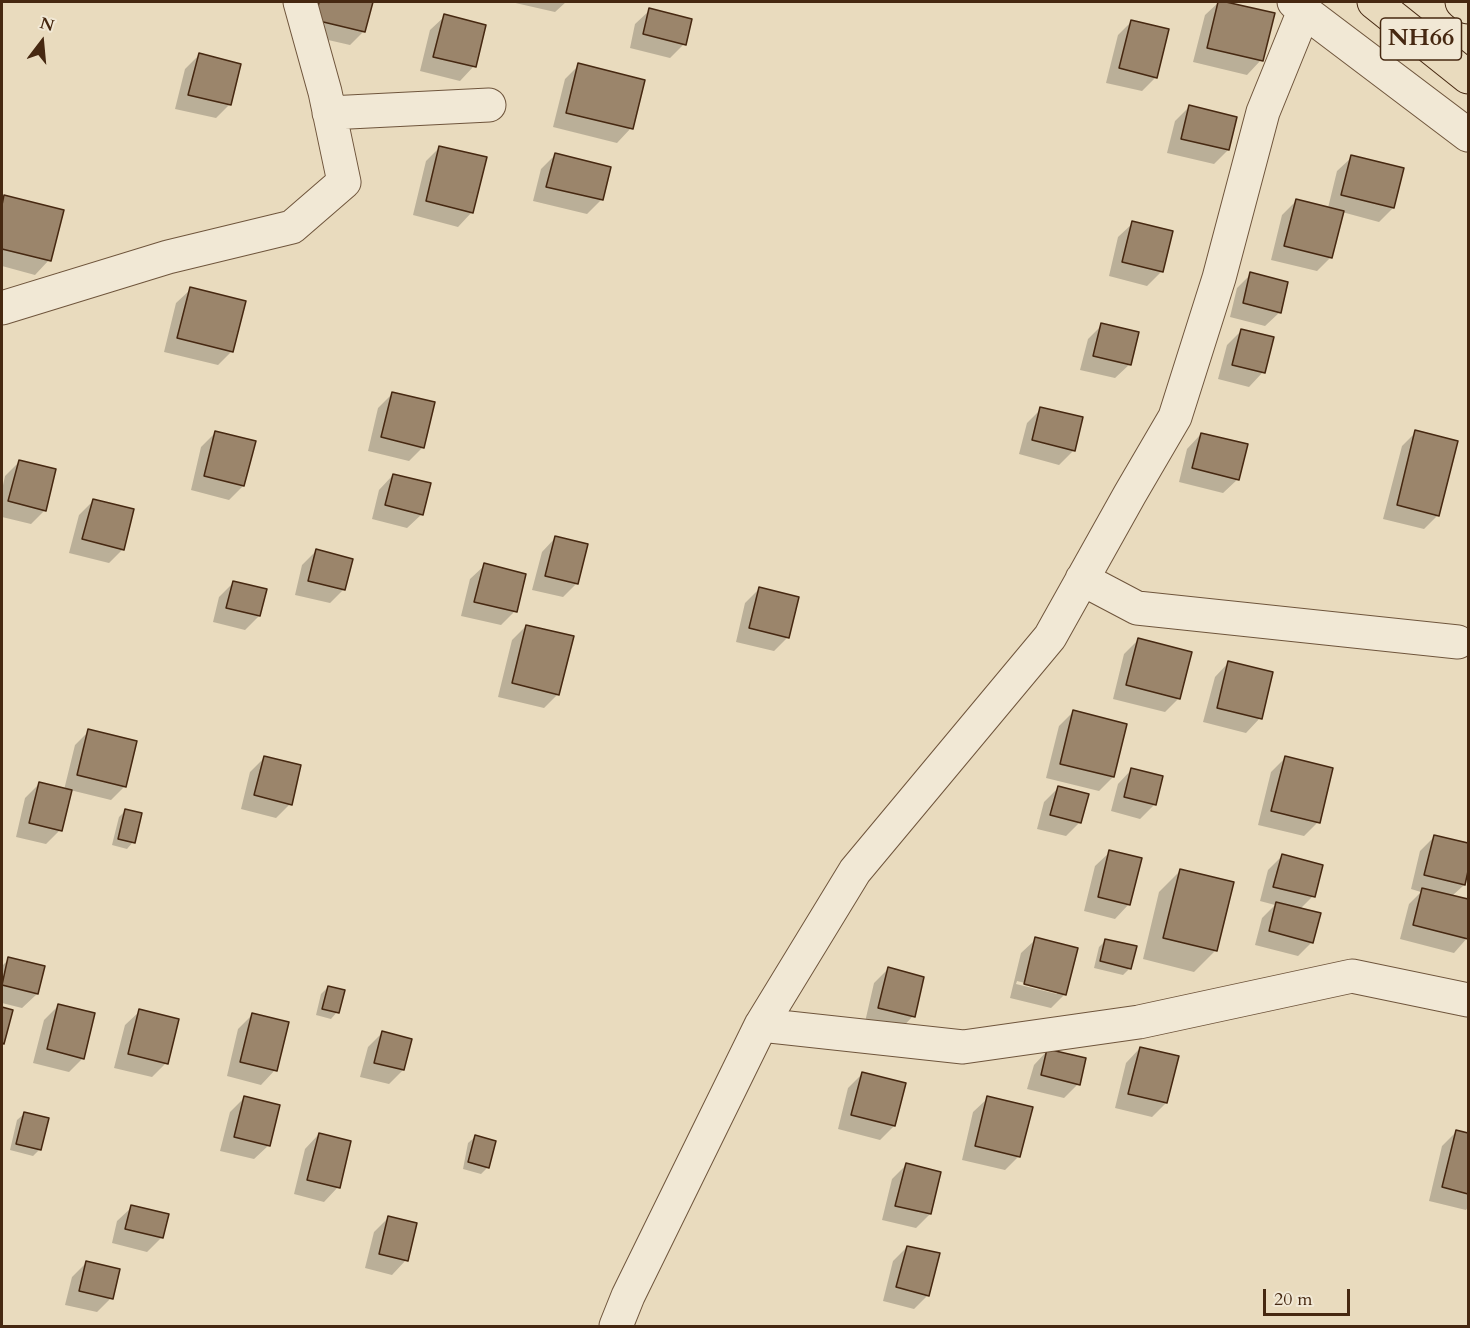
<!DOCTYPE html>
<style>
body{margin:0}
#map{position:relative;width:1470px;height:1328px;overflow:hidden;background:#e9dbbe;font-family:Cardo,serif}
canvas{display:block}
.frame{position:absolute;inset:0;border:3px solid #462811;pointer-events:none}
.north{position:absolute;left:12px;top:12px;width:60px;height:60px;-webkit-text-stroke:4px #f1e8d5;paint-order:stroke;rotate:16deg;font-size:16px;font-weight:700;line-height:24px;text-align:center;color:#462811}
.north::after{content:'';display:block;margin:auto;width:21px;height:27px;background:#462811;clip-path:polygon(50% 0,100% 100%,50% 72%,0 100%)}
.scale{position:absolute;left:1263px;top:1289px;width:87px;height:27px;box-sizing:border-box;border:3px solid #462811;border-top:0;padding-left:8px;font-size:18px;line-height:21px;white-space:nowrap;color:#462811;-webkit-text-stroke:4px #f1e8d5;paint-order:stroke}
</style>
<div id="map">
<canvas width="1470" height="1328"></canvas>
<div class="frame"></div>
<div class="north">N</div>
<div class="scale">20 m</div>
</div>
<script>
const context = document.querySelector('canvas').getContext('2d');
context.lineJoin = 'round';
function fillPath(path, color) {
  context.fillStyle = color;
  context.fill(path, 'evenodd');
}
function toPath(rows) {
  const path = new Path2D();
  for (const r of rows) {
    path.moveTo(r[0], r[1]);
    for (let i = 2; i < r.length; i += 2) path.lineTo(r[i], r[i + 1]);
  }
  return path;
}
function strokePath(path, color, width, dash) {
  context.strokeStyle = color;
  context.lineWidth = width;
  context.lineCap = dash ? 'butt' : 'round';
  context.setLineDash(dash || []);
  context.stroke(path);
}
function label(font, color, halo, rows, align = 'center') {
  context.font = font + ' Cardo,serif';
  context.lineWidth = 5;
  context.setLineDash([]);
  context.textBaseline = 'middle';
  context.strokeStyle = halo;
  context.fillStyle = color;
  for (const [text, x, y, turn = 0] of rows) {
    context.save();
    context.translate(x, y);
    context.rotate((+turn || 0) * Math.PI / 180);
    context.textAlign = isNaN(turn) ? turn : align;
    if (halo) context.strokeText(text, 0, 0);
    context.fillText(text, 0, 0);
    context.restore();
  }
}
const shadow = toPath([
 [310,2,371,2,364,31,350,45,302,34],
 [511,2,566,2,555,12],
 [1219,2,1273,14,1261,60,1247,75,1193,62,1205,15],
 [650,10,684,44,670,58,630,48,635,24],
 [445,16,474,66,460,81,420,71,430,30],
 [1132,21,1156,77,1142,91,1106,83,1118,35],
 [199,55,230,104,216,118,175,109,185,69],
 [579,65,631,128,617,143,553,127,565,79],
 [1189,107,1228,150,1214,164,1167,153,1175,121],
 [440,147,472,212,458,227,413,215,426,161],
 [555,155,609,168,601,200,587,214,533,201,541,169],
 [1352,157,1393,208,1379,222,1342,212,1331,257,1317,271,1271,260,1282,215,1296,201,1328,208,1337,171],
 [4,197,49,260,35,275,2,266,2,199],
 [1133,223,1162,271,1147,286,1109,276,1118,237],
 [1251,274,1280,312,1265,326,1230,317,1237,288],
 [191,289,232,351,218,365,164,352,176,303],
 [1102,325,1130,364,1115,378,1080,370,1088,339],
 [1241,331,1263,372,1249,387,1218,379,1227,345],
 [392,394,423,447,409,461,368,451,378,408],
 [1041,409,1074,450,1059,465,1019,454,1027,423],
 [216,432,243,486,229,500,191,490,201,447],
 [1416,432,1438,515,1424,529,1383,519,1402,446],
 [1201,434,1238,479,1223,493,1179,482,1187,449],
 [19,462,45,510,31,524,2,517,2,490,5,476],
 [393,475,422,514,407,528,372,519,379,490],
 [93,501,123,549,109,563,69,553,79,515],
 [556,537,577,583,563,597,532,590,542,552],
 [316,551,344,589,330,603,295,595,302,565],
 [485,565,515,611,501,625,461,616,470,579],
 [233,583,259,616,245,630,213,622,219,597],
 [760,588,788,637,774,651,736,642,745,603],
 [526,626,558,694,544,708,498,697,512,640],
 [1138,640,1179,698,1165,712,1113,699,1124,654],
 [1229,662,1260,718,1246,733,1203,722,1215,677],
 [1073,712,1113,777,1099,791,1046,778,1059,726],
 [89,731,125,786,111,800,70,790,60,830,46,844,16,837,25,798,39,784,64,790,75,745],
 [264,758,290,804,276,818,241,809,250,772],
 [1285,758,1318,822,1304,836,1258,825,1271,772],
 [1132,769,1155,804,1140,819,1111,811,1118,784],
 [1058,788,1080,822,1066,836,1037,829,1044,802],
 [126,810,133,842,127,849,112,845,119,817],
 [1435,836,1468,845,1468,865,1464,885,1452,896,1468,900,1468,937,1454,953,1400,939,1409,904,1421,892,1411,889,1420,851],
 [1110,852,1129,904,1115,919,1084,911,1095,866],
 [1282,856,1313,896,1300,909,1312,942,1298,956,1255,945,1262,918,1275,905,1260,901,1268,870],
 [1180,871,1216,950,1194,972,1143,959,1159,892],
 [1036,939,1065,994,1051,1008,1010,998,1021,953],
 [1017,981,1057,991,1057,994,1016,984],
 [1106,940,1130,968,1123,975,1094,968,1099,947],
 [9,959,37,994,22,1008,2,1003,2,966],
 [888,969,913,1016,899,1031,865,1022,874,983],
 [328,987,337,1012,331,1019,316,1015,321,994],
 [58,1006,83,1058,69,1072,33,1063,44,1020],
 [2,1008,11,1011,3,1043,2,1045],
 [140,1011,166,1063,152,1077,114,1068,125,1025],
 [252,1015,275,1070,261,1085,227,1076,238,1029],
 [382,1033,403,1070,389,1084,360,1077,368,1047],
 [1140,1048,1166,1103,1152,1117,1115,1108,1126,1063],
 [1048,1050,1078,1084,1064,1098,1027,1089,1034,1065],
 [862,1074,894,1126,880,1140,838,1129,848,1088],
 [244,1098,269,1145,254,1159,220,1151,230,1112],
 [988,1098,1019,1156,1005,1170,962,1160,973,1112],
 [24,1114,40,1149,33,1156,10,1150,17,1120],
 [1456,1132,1468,1135,1468,1207,1466,1210,1429,1201,1442,1146],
 [319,1134,338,1187,324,1202,294,1194,305,1149],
 [475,1137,488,1167,481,1174,463,1169,468,1143],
 [906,1165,940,1173,930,1214,916,1228,882,1220,892,1179],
 [132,1207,161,1238,147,1252,112,1243,117,1221],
 [388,1218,406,1260,392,1275,365,1268,374,1232],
 [907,1247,928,1295,914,1309,883,1301,893,1261],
 [87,1262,111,1298,97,1312,65,1305,72,1277]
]);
const building = toPath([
 [319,2,373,2,365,32,315,20,319,2],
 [1218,2,1226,2,1275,13,1263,61,1207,48,1218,2],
 [649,8,692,19,686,45,643,34,649,8],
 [444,14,486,25,476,67,433,57,444,14],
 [1131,20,1169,29,1157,78,1119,68,1131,20],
 [199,53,241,64,231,105,188,95,199,53],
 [578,63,645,80,633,129,566,113,578,63],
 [1189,105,1237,117,1229,150,1181,139,1189,105],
 [439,146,487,157,473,213,426,201,439,146],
 [555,153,611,167,603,200,546,187,555,153],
 [1351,155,1404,168,1394,208,1341,195,1351,155],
 [4,195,64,210,51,261,2,249,2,205,4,195],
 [1296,199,1344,211,1332,258,1284,246,1296,199],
 [1132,221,1173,231,1163,272,1122,262,1132,221],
 [1250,272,1288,282,1281,313,1243,303,1250,272],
 [190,287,246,301,233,352,177,338,190,287],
 [1101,323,1139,332,1131,365,1093,356,1101,323],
 [1241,329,1274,337,1265,373,1232,365,1241,329],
 [392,392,435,402,424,448,381,437,392,392],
 [1040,407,1083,417,1075,451,1032,440,1040,407],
 [1415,430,1458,441,1439,516,1397,505,1415,430],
 [215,431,256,441,244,486,204,476,215,431],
 [1201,433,1248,444,1239,480,1192,468,1201,433],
 [19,460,56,469,46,511,8,501,19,460],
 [393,474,431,483,423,515,385,505,393,474],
 [93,499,134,509,124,550,82,539,93,499],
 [555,536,588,544,578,584,545,576,555,536],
 [316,549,353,559,345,590,308,581,316,549],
 [484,563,526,574,517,612,474,602,484,563],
 [233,581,267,589,260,616,226,608,233,581],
 [759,587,799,597,789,638,749,628,759,587],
 [526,625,574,636,559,695,512,683,526,625],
 [1138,638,1192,652,1180,699,1126,685,1138,638],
 [1228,661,1273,672,1262,719,1217,708,1228,661],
 [1073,710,1127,724,1114,777,1060,764,1073,710],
 [88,729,137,741,126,787,77,775,88,729],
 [264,756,301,765,292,805,254,795,264,756],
 [1285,756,1333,768,1320,823,1271,811,1285,756],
 [1131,768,1163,776,1156,805,1124,797,1131,768],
 [39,782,72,790,62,831,29,823,39,782],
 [1058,786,1089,794,1081,823,1050,815,1058,786],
 [125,809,142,813,135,843,118,839,125,809],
 [1434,835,1468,843,1468,871,1465,885,1424,875,1434,835],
 [1109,850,1142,858,1130,905,1098,897,1109,850],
 [1282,854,1323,865,1315,897,1273,887,1282,854],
 [1180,869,1234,882,1217,951,1163,938,1180,869],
 [1422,888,1468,899,1468,939,1413,925,1422,888],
 [1276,902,1321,913,1313,943,1269,931,1276,902],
 [1035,937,1078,948,1066,995,1024,984,1035,937],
 [1105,939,1137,946,1131,969,1100,961,1105,939],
 [8,957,45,966,38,994,2,985,8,957],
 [888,967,924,977,915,1017,878,1008,888,967],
 [328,986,345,990,339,1013,322,1009,328,986],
 [58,1004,95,1013,84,1059,47,1049,58,1004],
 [2,1007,13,1010,4,1044,2,1043,2,1007],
 [139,1009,179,1019,168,1064,128,1054,139,1009],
 [252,1013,289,1022,277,1071,240,1062,252,1013],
 [382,1031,412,1039,404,1070,374,1063,382,1031],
 [1140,1047,1179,1056,1167,1103,1128,1094,1140,1047],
 [1047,1049,1086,1058,1080,1085,1041,1075,1047,1049],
 [862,1072,906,1083,895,1126,851,1115,862,1072],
 [244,1096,280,1105,270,1146,234,1137,244,1096],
 [987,1096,1033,1107,1020,1157,975,1146,987,1096],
 [24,1112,49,1118,41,1150,16,1144,24,1112],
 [1456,1130,1468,1133,1468,1194,1442,1187,1456,1130],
 [319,1133,351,1141,340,1188,307,1180,319,1133],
 [475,1135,496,1141,489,1168,468,1162,475,1135],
 [906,1163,941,1172,931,1214,895,1206,906,1163],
 [131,1205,169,1214,163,1238,125,1229,131,1205],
 [388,1216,417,1223,408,1261,379,1254,388,1216],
 [907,1246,940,1253,929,1296,896,1287,907,1246],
 [86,1261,120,1269,113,1299,79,1291,86,1261]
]);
const minor = toPath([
 [1294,2,1304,11,1468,135],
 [329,113,489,105],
 [2,308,168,257,292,227,344,182,325,92,300,2],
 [1082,579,1137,608,1458,642],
 [761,1025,963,1047,1139,1022,1352,976,1468,1000],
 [616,1326,628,1296,761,1025,855,871,1050,637,1130,494,1175,417,1219,278,1263,112,1304,11]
]);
const highway = toPath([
 [1374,2,1468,77],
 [1462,2,1468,7]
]);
const shields = [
 [1421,39,81]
];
const shieldNames = [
 ["NH66",1421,39]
];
fillPath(shadow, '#0003');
fillPath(building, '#9b856b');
strokePath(building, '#462811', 1.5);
strokePath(minor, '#6f553c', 35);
strokePath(highway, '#462811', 35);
strokePath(minor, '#f1e8d5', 33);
strokePath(highway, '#e9dbbe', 33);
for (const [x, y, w] of shields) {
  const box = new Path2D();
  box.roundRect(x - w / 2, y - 21, w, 42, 4.5);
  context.fillStyle = '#f1e8d5';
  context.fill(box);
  strokePath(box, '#462811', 1.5);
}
label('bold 24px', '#462811', null, shieldNames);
</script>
